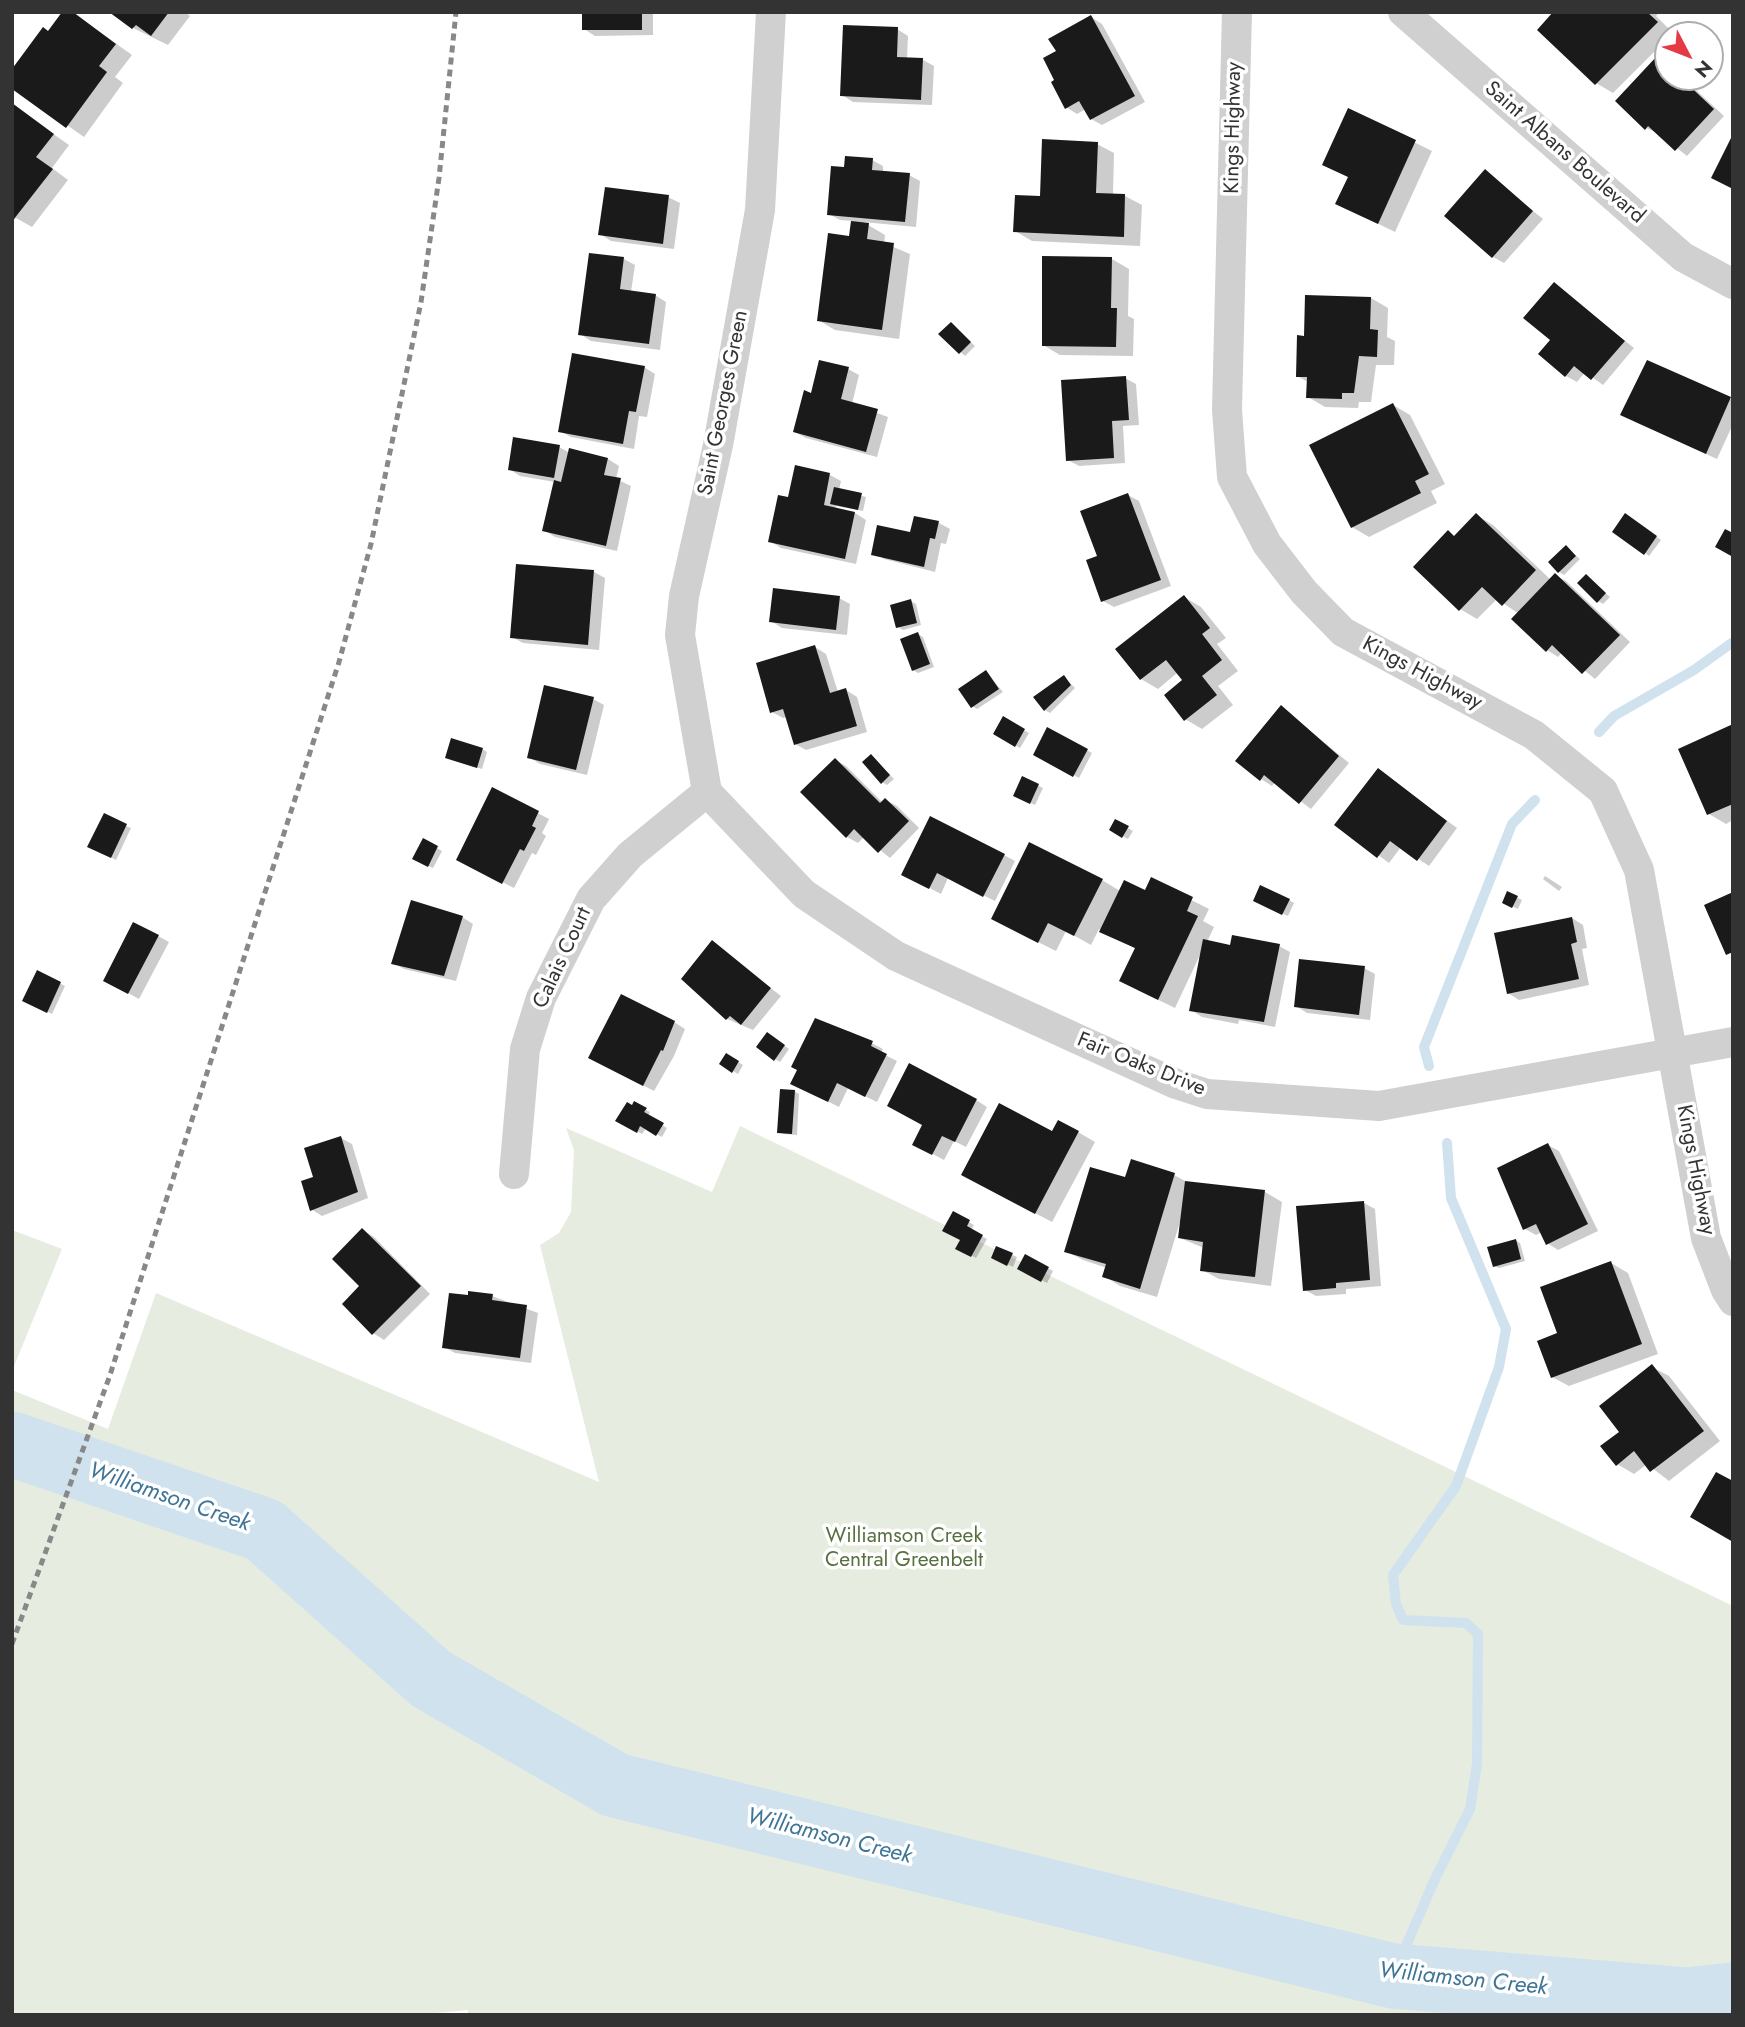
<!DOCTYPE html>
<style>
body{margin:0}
#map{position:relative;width:1745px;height:2027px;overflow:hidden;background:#fff;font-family:Jost,sans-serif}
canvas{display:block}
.frame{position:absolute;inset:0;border:14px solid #333;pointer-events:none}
.north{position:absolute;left:1654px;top:21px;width:70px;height:70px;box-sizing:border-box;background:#fff;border:2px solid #adadad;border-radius:50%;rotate:132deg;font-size:19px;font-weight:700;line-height:28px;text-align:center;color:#333}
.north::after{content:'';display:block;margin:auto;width:24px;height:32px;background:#e63946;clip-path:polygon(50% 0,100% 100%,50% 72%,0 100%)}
</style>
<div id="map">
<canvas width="1745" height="2027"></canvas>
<div class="frame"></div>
<div class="north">N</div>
</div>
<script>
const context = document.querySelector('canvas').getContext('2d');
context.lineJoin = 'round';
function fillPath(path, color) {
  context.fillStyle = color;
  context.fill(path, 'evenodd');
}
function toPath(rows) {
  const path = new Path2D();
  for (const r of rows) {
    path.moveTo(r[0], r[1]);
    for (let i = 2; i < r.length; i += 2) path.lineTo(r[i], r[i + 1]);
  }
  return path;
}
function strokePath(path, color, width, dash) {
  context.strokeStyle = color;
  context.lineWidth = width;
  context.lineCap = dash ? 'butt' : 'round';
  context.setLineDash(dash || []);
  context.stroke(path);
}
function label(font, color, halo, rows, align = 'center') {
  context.font = font + ' Jost,sans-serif';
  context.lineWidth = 7;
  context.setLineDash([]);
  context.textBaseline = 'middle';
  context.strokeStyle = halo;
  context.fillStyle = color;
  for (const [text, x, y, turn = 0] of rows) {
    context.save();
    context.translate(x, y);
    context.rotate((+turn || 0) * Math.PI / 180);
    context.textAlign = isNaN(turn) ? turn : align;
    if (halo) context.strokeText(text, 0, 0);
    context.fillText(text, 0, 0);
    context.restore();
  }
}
const green = toPath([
 [740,1126,1733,1606,1733,2015,468,2015,468,2010,414,2015,12,2015,12,1390,108,1429,156,1293,599,1482,540,1245,559,1233,571,1212,574,1150,566,1128,712,1192],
 [12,1230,62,1249,12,1371]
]);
const shadow = toPath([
 [72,12,132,55,115,77,123,83,84,137,12,87],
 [112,12,185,12,190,16,168,45,133,28],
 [584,12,653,12,653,35,595,36,584,29],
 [1556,12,1660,12,1656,16,1673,33,1613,93,1596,83],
 [1091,17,1102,24,1145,102,1102,125,1091,119,1086,109,1077,114,1066,107,1057,80,1058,52],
 [897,29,908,36,907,59,923,60,934,66,932,105,853,102,842,95],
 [1658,58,1668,64,1668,77,1682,77,1724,116,1687,156,1658,133,1646,128,1617,101],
 [12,105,69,145,52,168,68,180,32,227,16,218,12,222],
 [1349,110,1432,151,1395,232,1338,204,1350,178],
 [1097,144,1114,153,1113,195,1125,196,1142,205,1140,246,1032,241,1015,231,1042,198],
 [872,160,883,166,883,173,909,175,920,181,916,227,863,222,885,235,884,243,910,254,899,339,835,330,818,320,851,238,853,221,840,220,829,214,845,169],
 [1485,172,1543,219,1504,263,1493,257],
 [668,197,680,203,674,249,611,241,600,234],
 [591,254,624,259,635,265,631,292,655,295,666,302,660,350,591,341,580,334],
 [1112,259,1129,269,1128,316,1134,319,1133,356,1060,355,1043,345],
 [1554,284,1634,348,1603,385,1585,372,1577,382,1566,376,1552,340],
 [1371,298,1388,308,1387,337,1395,341,1394,365,1376,365,1371,402,1359,402,1358,408,1325,407,1308,397,1308,382,1297,376],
 [951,324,975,346,965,356,941,334],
 [1648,362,1733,400,1733,424,1717,459,1633,421],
 [644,367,655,374,647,417,639,416,634,449,571,437,560,431],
 [848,369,859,375,852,404,888,417,877,457,806,438,795,432,812,395],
 [1125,378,1136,384,1139,425,1123,426,1125,463,1079,466,1068,460],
 [1393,405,1410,415,1445,484,1431,491,1437,503,1369,537,1352,527],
 [559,447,570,453,608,459,619,466,616,479,631,486,617,551,555,537,544,530,555,482,520,476,509,469],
 [796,467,830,475,841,481,839,490,866,497,863,511,836,506,835,509,855,513,866,520,856,564,781,548,770,541,789,499],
 [1128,495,1139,501,1171,586,1114,607,1103,601,1100,558],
 [1476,515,1493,525,1551,580,1555,575,1566,581,1630,642,1595,679,1562,652,1558,657,1547,650,1519,614,1497,599,1477,619,1460,609,1448,532,1455,537],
 [915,518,939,523,950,529,946,544,941,543,935,572,884,559,873,552,911,535],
 [1631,518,1661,540,1649,556,1645,553],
 [1566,547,1580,559,1564,575,1559,572],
 [594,572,605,578,599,650,523,643,512,637],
 [1586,576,1610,597,1603,604,1598,601],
 [1184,597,1201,607,1226,638,1217,644,1238,671,1218,686,1233,705,1202,729,1185,719,1185,681,1177,673,1158,689,1141,679],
 [839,598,850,604,847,635,782,628,771,621],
 [911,601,916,604,921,625,903,630,898,627],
 [918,634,923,637,934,667,918,673,913,670],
 [815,647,826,654,838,692,846,690,857,697,867,732,806,750,795,744,787,717,783,718,772,712],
 [986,672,1003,692,977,709,972,706],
 [1064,677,1075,688,1050,713,1045,710],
 [593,699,604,705,587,775,540,764,529,757],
 [1281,707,1349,763,1311,809,1275,782,1272,786,1261,779,1238,760],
 [1004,719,1029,733,1020,748,995,734],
 [1733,726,1733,820,1726,824,1709,814],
 [1048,729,1092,753,1079,778,1035,754],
 [482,749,487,752,482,769,452,760],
 [871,756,894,779,887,785,882,782],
 [835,760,846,766,883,803,886,800,897,806,919,828,890,858,864,837,858,843,847,837,803,792],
 [1378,770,1457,828,1429,866,1401,847,1389,863,1337,825],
 [1023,778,1043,788,1035,805,1020,798],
 [493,790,549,819,542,833,546,836,536,855,532,853,514,888,469,865],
 [1116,821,1133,831,1128,839,1111,830],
 [126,826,131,828,116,860,90,846],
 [424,841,442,851,433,868,414,859],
 [1004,855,1015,861,995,901,948,878,941,894,903,874],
 [1545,876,1562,887,1559,891,1543,879],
 [1102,880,1120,891,1146,893,1152,880,1209,909,1203,921,1214,927,1207,942,1232,947,1279,946,1290,952,1275,1027,1239,1020,1238,1024,1202,1017,1191,1010,1200,955,1175,1008,1138,990,1136,949,1099,929,1091,945,1066,931,1056,951,1010,928],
 [1508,893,1522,900,1518,909,1509,905],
 [1289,900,1294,903,1288,916,1260,903],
 [462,917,473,924,456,981,404,969,393,963],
 [1572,918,1583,925,1587,948,1582,949,1589,985,1519,1000,1508,993],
 [158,936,169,942,139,999,105,980],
 [712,943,781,996,753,1030,727,1019,684,979],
 [1364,968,1375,974,1370,1020,1307,1013,1296,1006],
 [38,972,65,986,52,1014,25,1000],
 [674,1022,685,1029,674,1056,654,1091,602,1064],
 [849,1031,883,1049,881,1053,897,1061,877,1102,848,1088,839,1107,803,1089],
 [773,1037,789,1049,780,1062,775,1059],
 [727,1055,743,1065,738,1074,721,1064],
 [794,1091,799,1094,797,1135,784,1134,779,1132],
 [976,1100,987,1107,966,1147,954,1141,944,1160,925,1150],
 [635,1104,650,1112,648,1116,667,1128,662,1137,646,1128,642,1134,618,1120],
 [1078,1132,1095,1142,1052,1222,980,1184,1053,1133],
 [341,1138,352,1144,368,1198,322,1216,311,1209],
 [1548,1145,1559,1151,1598,1231,1558,1250,1547,1243,1542,1232,1536,1235,1525,1229],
 [1174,1175,1189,1183,1265,1192,1282,1202,1271,1286,1219,1279,1202,1270,1204,1248,1180,1238,1180,1222,1157,1297,1120,1286,1104,1276,1107,1268,1083,1260,1066,1251,1126,1179],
 [1364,1203,1375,1209,1381,1286,1346,1289,1346,1294,1316,1296,1305,1290],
 [953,1213,974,1225,971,1230,987,1239,976,1258,958,1248,962,1239],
 [363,1230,374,1237,430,1294,384,1340,373,1333,362,1286],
 [1515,1240,1520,1243,1525,1261,1499,1268,1494,1266],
 [997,1248,1017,1257,1013,1267,993,1257],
 [1025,1256,1053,1271,1047,1283,1020,1268],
 [1611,1263,1628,1273,1658,1354,1569,1386,1552,1377,1559,1334],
 [492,1296,538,1313,531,1363,455,1353,444,1347],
 [1652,1367,1669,1376,1720,1441,1669,1481,1647,1464,1634,1474,1617,1464,1621,1432]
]);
const stream = toPath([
 [1599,732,1614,716,1694,670,1733,642],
 [1429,1066,1424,1047,1512,824,1535,800],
 [1393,1976,1434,1881,1470,1809,1477,1764,1478,1634,1466,1623,1403,1620,1396,1604,1393,1575,1456,1486,1499,1367,1506,1329,1451,1198,1447,1143]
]);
const river = toPath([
 [12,1444,264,1530,431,1679,615,1785,1393,1976,1686,2000,1733,1995]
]);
const building = toPath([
 [62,12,73,12,116,44,99,66,107,72,66,128,12,89,12,69,43,27,48,31],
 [109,12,169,12,151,36,136,25,132,29],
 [582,12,642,12,642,30,582,30],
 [1553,12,1647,12,1658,22,1595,85,1537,30],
 [1091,15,1135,96,1090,120,1079,101,1065,109,1051,82,1054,80,1043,58,1056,51,1048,39],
 [843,25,898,27,897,57,923,58,921,100,840,96],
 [1657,56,1668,66,1668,77,1680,77,1714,109,1675,151,1648,126,1645,130,1615,101],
 [12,103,54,134,36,157,53,169,14,219],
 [1348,108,1416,140,1378,224,1335,204,1348,177,1322,165],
 [1733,134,1733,189,1711,178],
 [1042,139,1098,142,1096,193,1125,194,1124,237,1013,232,1015,195,1040,196],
 [845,156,873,158,872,170,910,173,905,222,827,215,831,166,844,167],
 [1485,169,1533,211,1492,258,1444,216],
 [605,187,669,195,663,244,598,235],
 [851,221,869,223,867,239,894,243,882,330,817,321,828,233,849,236],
 [589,253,624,257,620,289,656,294,649,344,578,335],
 [1042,256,1112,257,1111,308,1117,308,1116,347,1042,346],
 [1554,282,1625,341,1591,380,1574,366,1565,377,1538,354,1550,340,1523,318],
 [1305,295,1371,297,1370,329,1378,330,1377,357,1359,356,1354,393,1342,393,1342,399,1306,398,1307,377,1296,377,1297,335,1304,336],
 [951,322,971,342,959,354,938,334],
 [572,353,645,366,636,412,629,411,623,444,558,432],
 [819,360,849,367,841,399,878,409,866,452,793,432,804,390,811,393],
 [1647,360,1731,397,1706,454,1620,415],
 [1126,376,1129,420,1112,421,1114,458,1066,461,1061,380],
 [1393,403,1429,474,1415,481,1421,493,1351,528,1309,445],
 [513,437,560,445,554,478,508,470],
 [569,448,608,458,604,475,621,478,606,546,542,531,554,480,561,482],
 [795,465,830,473,824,505,855,512,845,559,768,542,778,495,788,497],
 [834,487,862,493,858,510,830,504],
 [1128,493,1161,580,1101,602,1086,560,1097,556,1080,511],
 [1476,513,1536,570,1502,606,1482,587,1459,611,1413,567,1448,530,1454,536],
 [1625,513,1657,536,1644,555,1612,532],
 [914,516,939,521,935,539,930,538,924,567,871,555,877,525,910,532],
 [1725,529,1733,533,1733,557,1715,547],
 [1566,545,1576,556,1558,573,1548,562],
 [516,564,594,570,588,645,510,638],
 [1555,573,1620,635,1582,674,1552,645,1546,652,1511,619],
 [1586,574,1606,593,1597,603,1577,583],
 [773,588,840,596,836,630,769,622],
 [1184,595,1210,628,1202,634,1222,660,1202,676,1217,695,1184,721,1164,695,1182,680,1166,660,1140,680,1115,649],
 [911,599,917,623,896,628,890,605],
 [918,632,930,664,912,671,900,639],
 [815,645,830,693,846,688,857,726,794,745,783,709,770,713,756,663],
 [986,670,999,689,971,708,958,689],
 [1064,675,1071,685,1044,711,1033,697],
 [544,685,594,697,576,770,527,758],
 [1281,705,1339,756,1299,804,1264,775,1260,781,1235,761],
 [1003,716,1025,729,1015,747,993,734],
 [1733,724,1733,804,1707,815,1678,749],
 [1047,727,1088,749,1073,777,1033,755],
 [451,738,483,748,477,768,445,758],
 [871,754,890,775,881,784,862,762],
 [835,758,880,803,885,798,909,821,878,853,854,829,846,838,800,792],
 [1378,768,1447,821,1417,861,1390,841,1377,858,1334,825],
 [1022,776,1039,784,1030,804,1013,796],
 [492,787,539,811,532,826,536,828,524,851,520,849,502,884,456,860],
 [104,813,127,824,111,858,87,847],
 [930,816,1005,854,983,897,937,873,929,889,901,875],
 [1115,819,1129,826,1122,838,1109,830],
 [423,838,438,846,428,867,412,859],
 [1029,842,1103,879,1074,936,1048,923,1038,943,991,919],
 [1151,877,1193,897,1187,911,1198,916,1158,1000,1119,981,1135,948,1099,932,1124,880,1145,890],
 [1260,885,1290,899,1282,915,1253,901],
 [1507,891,1518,896,1512,908,1502,903],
 [1733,892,1733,952,1726,955,1704,905],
 [411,900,463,916,444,976,391,964],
 [1572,917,1577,942,1571,944,1579,979,1507,994,1494,933],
 [133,922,159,935,128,994,103,981],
 [1232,935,1280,944,1264,1022,1189,1011,1203,939,1230,945],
 [712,940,771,988,741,1025,730,1016,726,1020,681,979],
 [1299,959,1365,966,1359,1015,1294,1007],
 [37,970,61,982,47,1013,22,1001],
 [621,994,675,1021,663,1051,661,1050,643,1086,588,1058],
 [815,1018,873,1041,871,1046,887,1054,865,1097,837,1083,828,1102,790,1084,797,1070,791,1067],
 [767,1032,785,1045,774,1061,756,1047],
 [726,1053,739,1061,732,1073,719,1064],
 [909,1063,977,1099,955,1142,942,1136,932,1155,912,1145,922,1125,887,1106],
 [780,1089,795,1090,792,1134,777,1133],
 [634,1101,647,1108,644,1112,664,1123,656,1136,640,1126,637,1133,615,1121,627,1102,632,1105],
 [999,1103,1052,1131,1058,1120,1079,1131,1035,1214,961,1175],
 [341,1136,358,1192,310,1211,301,1181,313,1177,304,1148],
 [1548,1143,1588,1224,1546,1245,1536,1224,1523,1230,1497,1168],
 [1131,1159,1175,1173,1140,1289,1102,1277,1106,1264,1064,1252,1090,1167,1125,1177],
 [1185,1181,1265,1190,1255,1277,1200,1271,1203,1242,1178,1238],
 [1364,1201,1370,1280,1336,1283,1336,1288,1303,1291,1296,1206],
 [953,1211,970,1220,967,1226,983,1235,971,1257,955,1249,960,1240,942,1231],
 [362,1228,421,1286,372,1335,342,1304,359,1286,332,1259],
 [1516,1239,1521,1259,1493,1267,1487,1247],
 [996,1246,1013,1253,1007,1266,991,1258],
 [1025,1254,1049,1267,1041,1282,1017,1269],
 [1611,1261,1642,1344,1551,1378,1537,1341,1557,1333,1540,1287],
 [468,1291,493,1294,492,1300,527,1305,520,1358,442,1348,449,1293,468,1295],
 [1652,1364,1704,1431,1650,1472,1634,1451,1616,1466,1600,1446,1619,1432,1599,1406],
 [1716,1472,1733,1481,1733,1542,1690,1517]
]);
const street = toPath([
 [1237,12,1227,410,1232,477,1267,544,1304,592,1343,632,1534,735,1603,791,1639,870,1706,1238,1726,1290,1733,1301],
 [1403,12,1683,257,1733,284],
 [707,792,804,894,896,956,1176,1084,1207,1094,1379,1106,1733,1042],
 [707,792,680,635,684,596,718,445,760,210,771,12],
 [514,1174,525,1049,541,998,591,899,630,855,707,792]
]);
const rail = toPath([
 [12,1644,109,1378,339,662,371,544,421,302,439,178,456,12]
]);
const streetNames = [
 ["Kings Highway",1234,128,-89],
 ["Saint Albans Boulevard",1564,153,41],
 ["Saint Georges Green",724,403,-79],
 ["Kings Highway",1422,674,28],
 ["Calais Court",563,958,-65],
 ["Fair Oaks Drive",1141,1065,22],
 ["Kings Highway",1695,1170,79]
];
const parkNames = [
 ["Williamson Creek",904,1537],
 ["Central Greenbelt",904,1561]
];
const waterNames = [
 ["Williamson Creek",169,1498,19],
 ["Williamson Creek",829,1837,14],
 ["Williamson Creek",1463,1980,6]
];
fillPath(green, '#e6ecdf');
fillPath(shadow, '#0003');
strokePath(stream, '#cfe2ee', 10);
strokePath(river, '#cfe2ee', 65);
fillPath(building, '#1a1a1a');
strokePath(street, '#d0d0d0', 30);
strokePath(rail, '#888', 5, [7, 5]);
label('21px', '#333', '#fff', streetNames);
label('21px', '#56703f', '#fff', parkNames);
label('italic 23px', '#3f7597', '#fff', waterNames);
</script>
